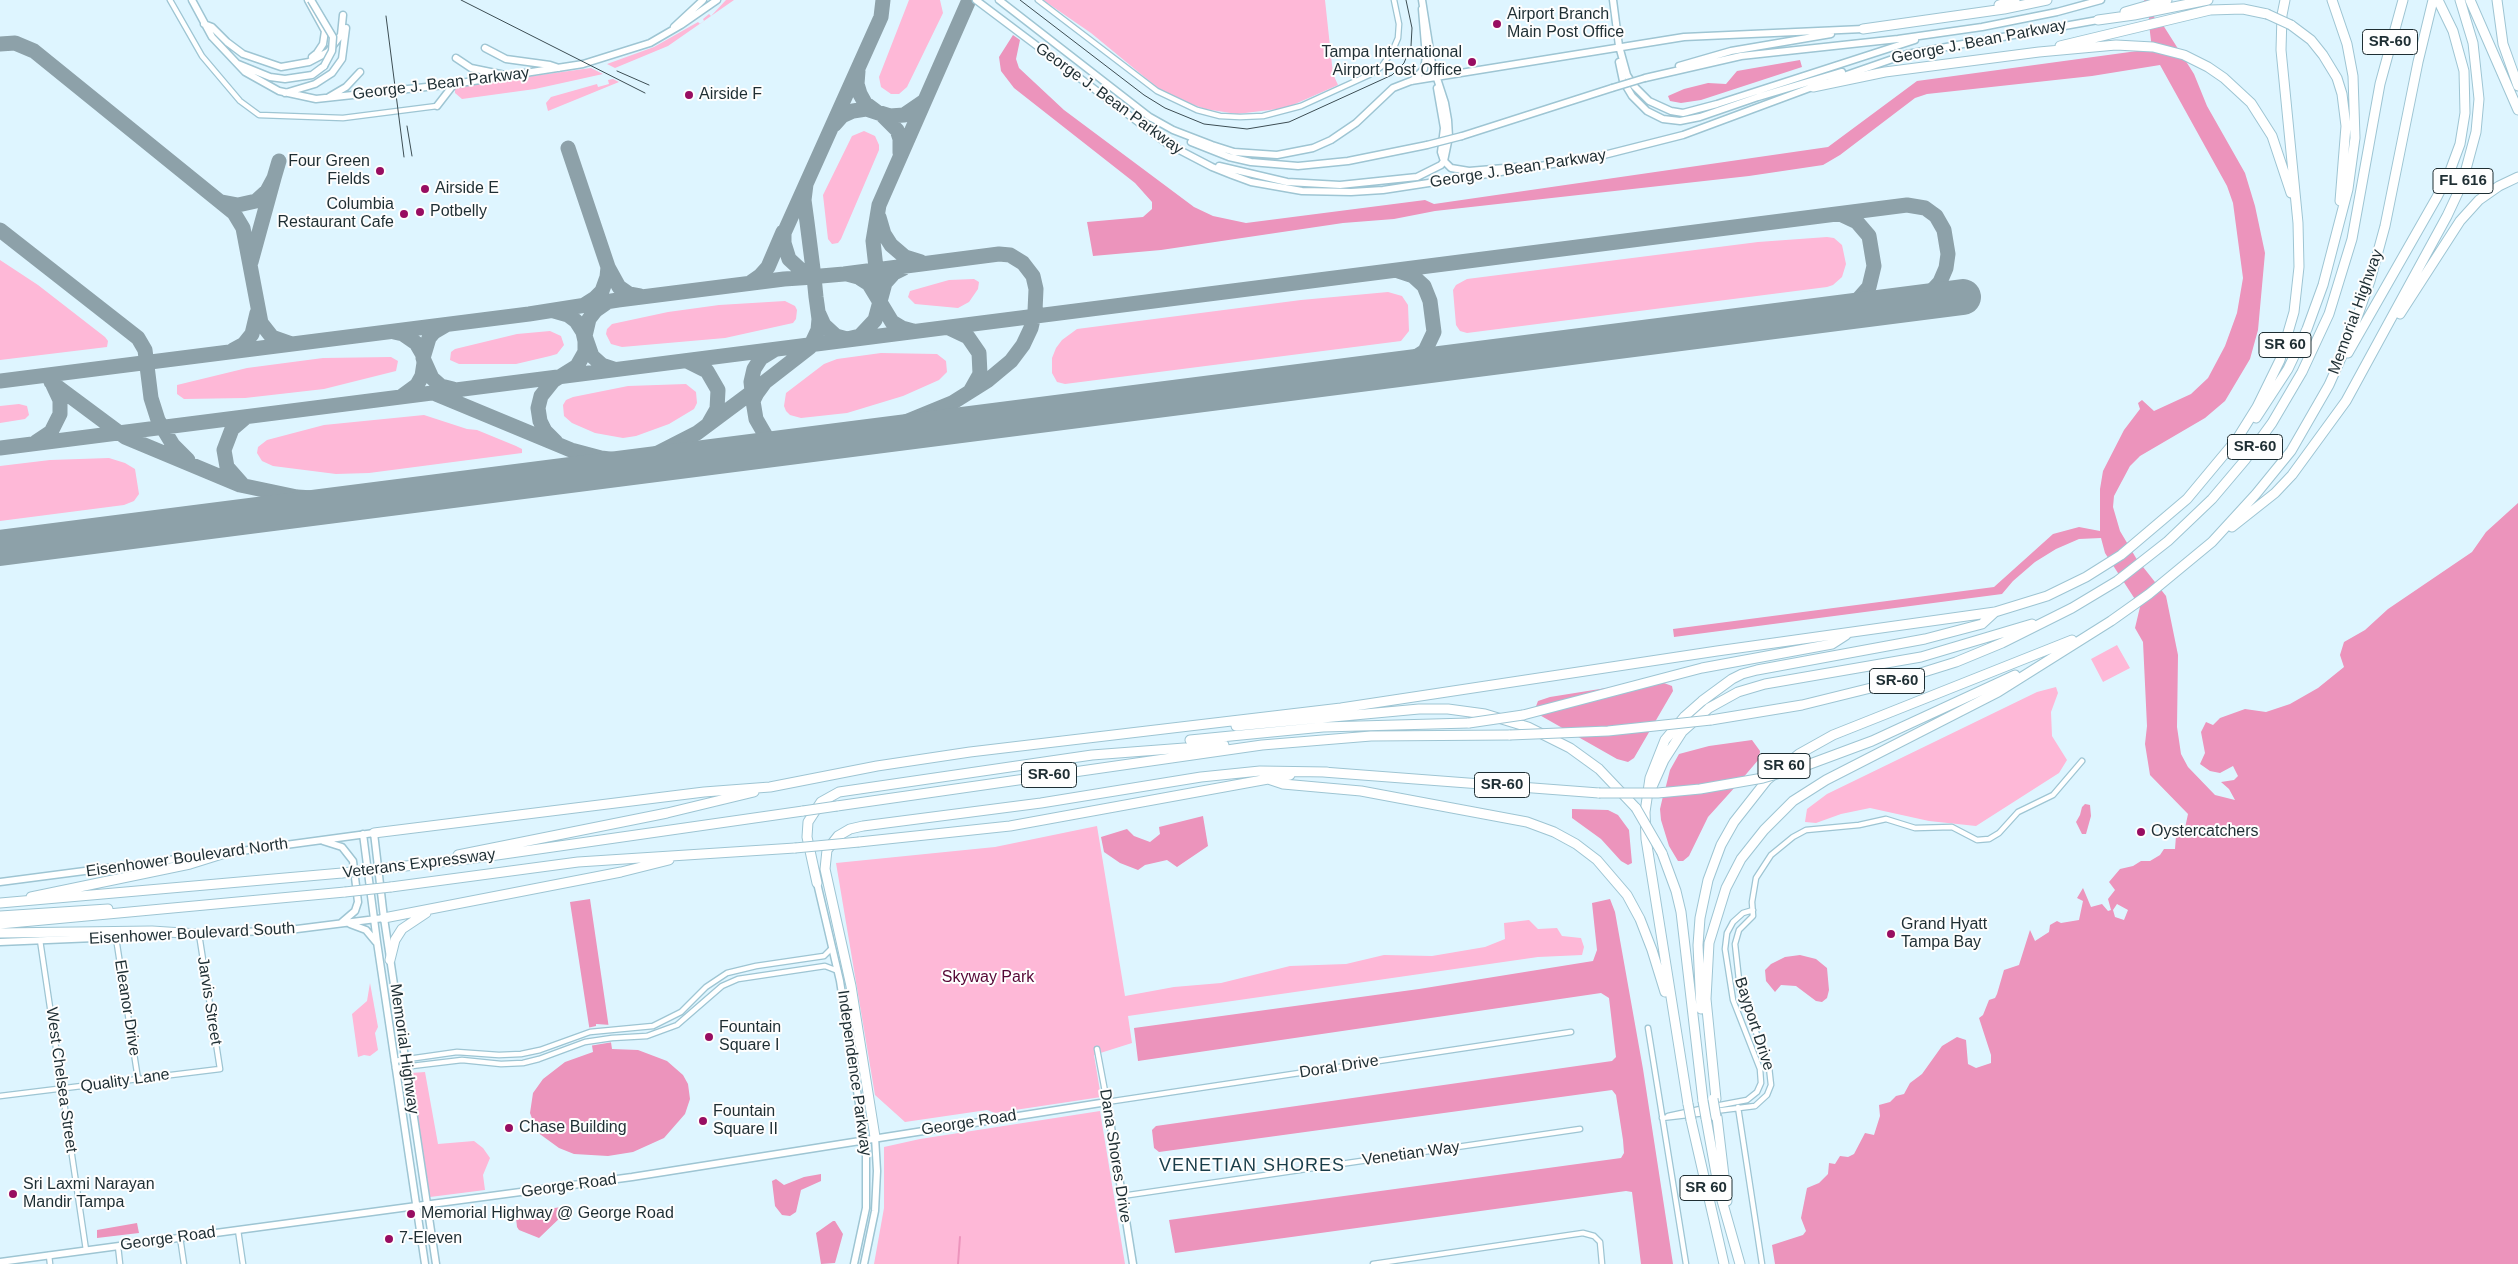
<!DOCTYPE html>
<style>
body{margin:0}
canvas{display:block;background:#def5ff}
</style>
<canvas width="2518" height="1264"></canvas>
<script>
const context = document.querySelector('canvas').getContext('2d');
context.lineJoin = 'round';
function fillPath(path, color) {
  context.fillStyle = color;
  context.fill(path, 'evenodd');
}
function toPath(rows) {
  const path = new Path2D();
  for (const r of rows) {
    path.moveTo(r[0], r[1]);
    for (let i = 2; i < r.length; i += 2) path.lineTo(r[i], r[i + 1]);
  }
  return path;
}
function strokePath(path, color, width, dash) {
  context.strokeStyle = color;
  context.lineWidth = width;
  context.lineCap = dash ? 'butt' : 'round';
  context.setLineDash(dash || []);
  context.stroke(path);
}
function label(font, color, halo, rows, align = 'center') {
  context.font = font + ' Arial,sans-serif';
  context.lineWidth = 4;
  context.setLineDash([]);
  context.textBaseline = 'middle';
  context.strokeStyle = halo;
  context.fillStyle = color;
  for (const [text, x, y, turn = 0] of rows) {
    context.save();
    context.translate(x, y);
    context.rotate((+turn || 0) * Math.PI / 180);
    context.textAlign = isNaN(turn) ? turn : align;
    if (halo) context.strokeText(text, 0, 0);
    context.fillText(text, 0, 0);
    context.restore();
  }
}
const green = toPath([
 [726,0,734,0,668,46,615,68,607,64,654,47,698,22,700,24,704,21,703,19,709,14,711,16],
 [909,0,940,0,943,13,907,87,899,94,891,94,881,87,879,77],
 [1043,0,1325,0,1333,74,1338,85,1286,108,1237,114,1205,109,1175,98,1159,89,1091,33],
 [591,68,603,74,535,89,462,99,455,93,455,89,460,86],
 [613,79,619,82,548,111,546,103,551,97,597,84,598,87,609,84,608,80],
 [864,131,875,136,879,145,879,150,841,239,838,243,832,244,828,239,823,195,852,136],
 [1827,237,1834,238,1842,245,1846,264,1842,277,1833,285,1827,287,1467,333,1460,331,1456,325,1453,290,1456,285,1467,279,1758,242],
 [0,260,38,285,105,337,108,341,107,347,0,360],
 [974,279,979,282,978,289,969,302,958,308,915,304,908,297,910,291,949,280],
 [1388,292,1402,296,1408,305,1409,331,1401,341,1065,384,1057,382,1052,373,1052,358,1056,348,1062,340,1077,329,1301,300],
 [785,301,795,306,797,310,796,319,793,323,725,338,622,347,611,344,606,334,607,329,612,324,668,312,719,305],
 [550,331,561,336,564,345,557,354,550,356,516,364,459,364,450,360,451,352,455,349,517,334],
 [881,353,937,354,946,361,947,372,939,380,903,396,847,413,801,418,790,415,786,411,784,406,786,393,824,364,837,359],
 [391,357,398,361,396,371,324,389,245,398,184,399,177,394,177,385,247,368,323,358],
 [686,384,696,392,697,403,694,409,669,424,636,436,623,438,595,433,572,423,564,416,563,405,566,400,573,397,628,386],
 [19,404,27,406,29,415,25,419,0,423,0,406],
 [424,415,467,429,477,430,516,446,522,449,522,453,369,473,336,474,273,466,262,461,257,453,258,447,267,440,324,425],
 [109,458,125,463,135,469,139,494,134,501,124,505,0,521,0,466,50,460],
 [2117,645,2130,668,2103,682,2091,659],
 [2056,687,2058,693,2051,712,2052,736,2067,760,2059,773,1976,826,1929,821,1870,808,1841,814,1816,823,1805,822,1807,809,1827,794,2037,692],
 [1097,826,1125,996,1174,987,1221,983,1290,966,1346,964,1384,955,1432,956,1485,947,1505,939,1504,923,1529,920,1538,929,1557,928,1562,936,1581,938,1584,947,1582,955,1538,957,1128,1016,1132,1043,1094,1055,1101,1097,995,1113,987,1110,905,1122,875,1095,836,863,995,847],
 [370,983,378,1027,375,1033,378,1050,370,1056,364,1055,358,1057,352,1014,367,1001],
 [425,1072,438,1144,474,1141,483,1148,490,1158,483,1175,485,1190,430,1197,411,1073],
 [1100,1111,1125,1264,874,1264,884,1208,884,1147,920,1139]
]);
const water = toPath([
 [2149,24,2163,25,2194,74,2207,106,2245,173,2255,206,2265,253,2258,330,2250,359,2225,401,2205,418,2140,456,2130,466,2114,496,2113,507,2120,531,2136,558,2166,596,2178,655,2177,727,2181,754,2188,767,2215,795,2235,800,2229,789,2221,782,2234,780,2238,776,2233,766,2220,773,2210,771,2200,764,2205,753,2201,732,2206,722,2213,725,2220,718,2245,709,2266,712,2290,704,2318,688,2344,667,2340,655,2344,642,2365,630,2388,609,2472,552,2486,532,2518,503,2518,1264,1775,1264,1772,1245,1803,1235,1806,1231,1801,1218,1807,1188,1819,1183,1828,1174,1829,1163,1835,1164,1840,1156,1848,1157,1854,1154,1865,1133,1874,1135,1880,1116,1879,1105,1890,1102,1896,1096,1904,1094,1910,1083,1922,1074,1942,1046,1957,1037,1966,1040,1968,1064,1976,1068,1991,1063,1991,1055,1979,1018,1983,1015,1989,1000,1995,998,1997,994,2004,970,2019,965,2030,930,2035,941,2049,932,2050,925,2057,921,2061,923,2079,920,2083,901,2077,898,2083,888,2091,907,2102,904,2108,911,2111,910,2108,899,2115,890,2109,882,2120,869,2133,866,2141,861,2150,861,2160,855,2164,849,2175,849,2176,836,2185,828,2188,814,2150,775,2145,744,2147,726,2143,642,2135,628,2140,607,2105,553,2101,538,2079,539,2056,549,2035,562,2013,581,2002,594,1674,637,1673,629,1994,587,2053,534,2079,527,2100,531,2100,489,2103,471,2124,430,2140,409,2138,403,2142,400,2154,411,2191,394,2208,378,2225,346,2237,313,2243,278,2233,203,2227,186,2160,65,2092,76,1927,94,1915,98,1840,155,1823,165,1749,176,1435,211,1394,219,1343,223,1161,250,1093,256,1087,222,1143,217,1152,209,1152,202,1135,183,1014,88,1001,71,999,57,1013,35,1020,40,1016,59,1019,68,1064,110,1194,207,1213,216,1246,223,1425,200,1434,204,1828,147,1917,81,2152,49],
 [2117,904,2128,910,2124,920,2115,917,2113,910],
 [1800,60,1802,67,1701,100,1681,103,1670,101,1668,96,1684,89,1708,83,1726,84,1737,71],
 [1656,680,1672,686,1673,691,1634,758,1628,762,1617,759,1536,713,1535,709,1538,701,1550,697],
 [1752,740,1760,751,1759,759,1742,779,1665,790,1670,770,1679,754,1709,746],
 [1736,786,1708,817,1689,856,1683,861,1678,861,1669,846,1661,820,1660,809,1663,796],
 [2085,804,2090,805,2091,816,2086,834,2082,834,2076,822,2080,815,2082,807],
 [1572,809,1608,810,1618,815,1629,830,1632,863,1628,865,1621,861,1601,839,1572,818],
 [1203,816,1208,846,1177,867,1167,860,1145,865,1138,870,1120,863,1104,852,1101,837,1127,829,1134,836,1150,842,1160,834,1159,827],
 [590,899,612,1049,638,1050,667,1061,683,1075,688,1084,690,1099,685,1114,664,1138,633,1152,608,1156,574,1154,559,1148,537,1132,530,1113,533,1093,543,1079,565,1062,593,1052,570,902],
 [1610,899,1615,912,1643,1069,1673,1264,1641,1264,1632,1192,1626,1191,1175,1253,1169,1220,1621,1158,1624,1153,1623,1140,1616,1095,1612,1090,1159,1152,1154,1148,1152,1130,1156,1126,1612,1061,1616,1057,1609,998,1601,993,1138,1061,1134,1028,1419,989,1593,961,1597,950,1592,903],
 [1800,955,1816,959,1827,968,1829,990,1827,998,1822,1002,1816,1001,1796,986,1781,985,1775,992,1766,981,1765,970,1771,964,1785,957],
 [821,1174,821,1181,801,1190,796,1212,790,1216,782,1215,775,1206,772,1181,776,1179,784,1185,804,1177],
 [561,1207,565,1209,564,1214,539,1238,519,1230,517,1227,516,1218,518,1214],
 [833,1221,835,1221,843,1234,835,1263,821,1264,816,1233],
 [137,1223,139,1233,97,1238,97,1230]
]);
const pier = toPath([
 [596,1024,611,1025,613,1042,589,1046,587,1028,596,1026]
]);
const stream = toPath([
 [958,1264,960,1237]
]);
const canal = toPath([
 [2147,0,2154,27]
]);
const taxiway = toPath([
 [0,44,15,43,34,51,234,213,243,228,261,323,272,337,289,343],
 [858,71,857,84,860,94,865,103,877,112,890,116,904,115,923,102],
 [834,125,842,116,853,111,866,109,881,114,897,130,900,139,900,153],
 [568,148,608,267,607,277,602,291,595,298,584,305],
 [274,178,279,161],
 [222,202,238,205,256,201,267,191,274,178,251,262],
 [879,217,884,234,891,245,905,257,921,262],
 [0,230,138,338,145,350,151,398,158,420,173,445,188,460],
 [608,267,619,287,629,294,640,296],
 [847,274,858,277,869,284,892,322,902,328,913,331],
 [815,276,802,271,789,259,784,243,784,233,881,17,883,0],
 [750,283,760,276,768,267,783,232],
 [606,303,596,310,589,319,585,336,592,356,602,365,614,369],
 [880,303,873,241,879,205,969,0],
 [554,311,568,315,576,321,583,332,585,341,585,352,577,366,553,381,541,396,538,408,540,421,545,431,556,442],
 [819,314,824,325,836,336,847,339,860,336,875,320,885,283,894,273,904,268],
 [1781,320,1842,310,1855,303,1869,287,1874,266,1869,236,1857,222,1840,214],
 [446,325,434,332,429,338,423,358,432,378,441,386,453,389],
 [949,328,968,337,979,353,980,374,971,390],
 [394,332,403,334,416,343,423,355,424,363,422,376,417,385,402,396],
 [233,350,244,344,252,334,257,313],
 [687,361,707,371,718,390,717,409,709,423],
 [1397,369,1425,351,1434,332,1430,301,1424,286,1413,276,1398,271],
 [0,381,529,314,618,300,784,279,814,277,821,276,844,274,999,254,1010,255,1023,263,1033,276,1036,289,1035,311,1031,328,1023,345,1011,361,987,381,952,403,891,428,852,437,792,445,777,444,767,438,756,419,753,401,757,393,765,382,810,347,818,330,819,319,817,304,816,297,814,277,807,222,804,200,806,184],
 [51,382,125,437,240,485,297,497,330,499,369,499,434,491],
 [436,394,571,450,601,458,626,461],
 [753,400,751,382,754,369,761,358,774,350],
 [36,442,51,432,60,414,60,400,53,385],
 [0,448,1907,205,1925,208,1936,216,1944,230,1948,254,1946,268,1940,282,1928,295,1913,304],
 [649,461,675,460],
 [242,484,227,467,224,450,232,429,246,417],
 [491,484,597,470,654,455,697,433,760,386]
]);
const runway = toPath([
 [0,548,1963,297]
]);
const street = toPath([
 [170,0,202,56,240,101,259,115,343,118,437,106],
 [1038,0,1157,91,1197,110,1220,116,1240,117,1263,116,1301,106,1369,75,1381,67,1392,52,1398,38,1399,24,1394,0],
 [116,938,138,1079],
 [40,940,86,1250],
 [1648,1028,1686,1264],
 [1097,1049,1107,1102,1571,1032],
 [394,1061,457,1052,499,1055,521,1054,540,1050,590,1032,653,1026,681,1012,706,987,727,973,756,966,824,956,832,948],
 [395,1068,462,1060,501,1064,523,1063,539,1059,585,1042,612,1038,647,1036,677,1025,722,986,738,979,825,966,838,971],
 [0,1096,220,1069,199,934],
 [1715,1106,1747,1100,1757,1092,1761,1083,1760,1069,1733,1000,1725,949,1727,933,1733,922,1743,913,1753,910],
 [1738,1107,1762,1264],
 [1715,1111,1755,1106,1767,1095,1771,1085,1769,1067,1740,989,1735,944,1739,930,1753,916,1752,902,1756,878,1771,855,1793,837,1806,830,1859,825,1886,819,1915,828,1952,827,1977,840,1989,839,1999,833,2018,812,2053,795,2082,761],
 [1668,1116,1705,1108],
 [1662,1118,1705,1113],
 [1122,1196,1580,1129],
 [238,1230,243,1264],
 [180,1237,184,1264],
 [118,1246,120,1264],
 [49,1255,50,1264],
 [1373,1264,1583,1233,1594,1236,1600,1242,1602,1264]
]);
const secondary = toPath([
 [192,0,212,37,245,72,279,91,316,99,454,84,583,64,650,43,681,25,717,0],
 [308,0,325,31,323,44,317,53,312,57],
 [976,0,1166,143,1212,167,1232,175,1251,182,1302,191,1351,192,1383,190,1592,158,1683,135,1815,86],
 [999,0,1151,118],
 [1613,0,1619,46,1627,75,1634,86,1649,101,1671,111,1683,113,1717,104,1915,40],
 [204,24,212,27,227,42,243,54,281,67,309,62,328,52,341,35,343,15],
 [674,27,703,0],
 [485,48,506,59,550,65,559,68],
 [456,58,471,68,505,75],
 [1619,62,1623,81,1632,96,1647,111,1663,119,1680,121,1700,117,1758,97,1842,72],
 [238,64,270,77,285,79,312,75,324,66],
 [1679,66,1731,51,1831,34],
 [1645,78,1741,56,1898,39,1982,27,2057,12,2101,0],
 [1832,80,1907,54,2098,20],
 [1412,81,1424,69,1426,57,1422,9],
 [1437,88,1444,128,1441,152,1444,161,1451,168,1469,171,1516,167],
 [285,93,315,84,332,73,342,59,346,28],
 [329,97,346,87,360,72],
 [437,106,454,84],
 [1148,116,1173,130,1212,145,1234,152,1277,155,1313,148,1331,140,1356,123,1393,88,1411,81,1684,37,1863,29],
 [1462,136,1612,88],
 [1191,142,1229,157,1251,162,1298,166,1348,161,1427,145],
 [1219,166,1287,182,1340,185,1417,177,1441,165,1444,161,1449,137,1448,120,1445,103,1432,63,1422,0],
 [363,834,377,942,425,1264],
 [323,841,342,847,353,861,358,902,355,911,341,923],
 [219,854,374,833,384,918,436,1264],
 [0,882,207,855],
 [817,883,840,981,866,1149,866,1208,854,1264],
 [350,924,366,930,376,942],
 [196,934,289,930,384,918],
 [0,942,166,935],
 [0,1262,632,1177,1107,1102,1133,1264],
 [864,1264,875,1211,877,1171,875,1137]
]);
const highway = toPath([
 [2470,0,2518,110],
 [2497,0,2503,44,2518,86],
 [1999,5,2015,0],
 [2125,12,2167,0],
 [2098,20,2134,15,2208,0],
 [2291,25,2311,40,2323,55,2337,78,2342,94,2346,126,2340,201],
 [1863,29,2004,9,2047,0],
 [2060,46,2210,10,2243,9,2267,14],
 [1813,87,1885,72,2039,52,2116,45,2153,47,2184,55,2208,67,2224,78,2251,103,2272,136,2291,193],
 [2400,314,2460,221,2479,200,2499,186,2518,177],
 [2348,353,2437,197,2450,171,2460,144,2465,113,2464,71,2453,31,2438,0],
 [2256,418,2288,369,2307,329,2323,285,2348,189,2355,138,2353,76,2347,44,2332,0],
 [2232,527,2275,493,2292,475,2346,401,2447,216,2462,184,2476,132,2479,99,2473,43,2460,0],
 [1523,715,1702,668,1832,644,1846,635],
 [1711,720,1802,705,1879,686,1956,662,2002,643,2072,608,2117,581,2168,541,2212,499,2245,460,2272,423,2302,372,2329,314,2352,239,2380,84,2403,0],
 [1236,726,1419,709,1448,709,1485,714,1528,727,1570,748,1599,769,1636,808],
 [1190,740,1323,727,1469,723],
 [1802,767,1872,741,2015,675],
 [1323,772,1599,793],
 [1268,779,1283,784,1361,791,1527,822,1554,832,1576,844,1597,860,1627,895,1640,919,1652,950,1665,992],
 [1652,787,1664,760,1682,732,1709,708,1738,692,1765,684,1921,657,2032,624],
 [837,806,1262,745,1371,736,1510,735],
 [374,833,704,792,770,787,877,766,970,752,1341,708,1717,651,1995,612,2047,596,2086,577,2121,555,2187,499,2237,439,2257,407,2280,360,2294,312,2299,267,2298,223,2281,50,2282,15,2285,0],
 [859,842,1010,826,1290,775],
 [1662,853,1676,891,1681,912,1703,1101],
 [458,855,667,813,754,792],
 [388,868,476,858,803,811],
 [817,883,807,837,808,822,821,802,839,792,1092,755,1224,745],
 [391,887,578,862,795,848],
 [31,897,190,864,222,854],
 [0,903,342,873],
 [0,916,108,909],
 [384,918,621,872,669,860],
 [0,924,345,892],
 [0,933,152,931,198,934],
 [390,960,395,940,402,929,426,913],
 [1701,1009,1698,945,1700,918,1708,880,1721,845,1734,822,1767,780,1799,754,1833,735,2072,640],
 [1716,1099,1706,999,1709,943,1726,888,1741,859,1764,830,1793,801,1826,780,1998,692,2111,621,2149,594,2212,542,2256,494,2291,451,2329,385,2349,340,2370,281,2385,226,2418,62,2433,0],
 [1688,1104,1646,839,1645,812,1650,778,1665,740,1685,716,1702,701,1732,679,1742,674,1757,670,1925,639,1982,624,1995,612],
 [1717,1117,1727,1201],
 [1706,1118,1719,1190,1740,1264],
 [1691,1120,1724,1264],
 [875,1137,851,986,825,869,827,850,838,836,850,829,863,826,1041,803,1201,777,1260,771,1327,772]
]);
const tram = toPath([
 [461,0,645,93],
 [1020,0,1144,95,1165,108,1204,124,1247,129,1289,122,1392,75,1404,63,1411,46,1412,28,1406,0],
 [386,16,404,157],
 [617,71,649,85],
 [407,126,412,156]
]);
const secondaryBridge = toPath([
 [311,0,333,37,332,51,324,66],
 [1612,88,1645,78],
 [1427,145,1462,136]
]);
const highwayBridge = toPath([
 [2267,14,2291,25],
 [1469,723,1523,715],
 [1510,735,1608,731,1711,720],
 [1599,793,1658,793,1700,789,1763,778,1802,767],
 [1636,808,1662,853],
 [803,811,837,806],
 [795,848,859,842],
 [342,873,388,868],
 [345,892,391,887],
 [1713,1099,1716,1117],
 [1703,1101,1706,1118],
 [1688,1104,1691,1120]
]);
const markers = [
 [1497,24,5,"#980d61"],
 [1472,62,5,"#980d61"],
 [689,95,5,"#980d61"],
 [380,171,5,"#980d61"],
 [425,189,5,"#980d61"],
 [420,212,5,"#980d61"],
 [404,214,5,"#980d61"],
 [2141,832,5,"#980d61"],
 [1891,934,5,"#980d61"],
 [709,1037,5,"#980d61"],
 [703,1121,5,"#980d61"],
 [509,1128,5,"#980d61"],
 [13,1194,5,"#980d61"],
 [411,1214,5,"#980d61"],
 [389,1239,5,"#980d61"]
];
const shields = [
 [2390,42,55],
 [2463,181,60],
 [2285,345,52],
 [2255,447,55],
 [1897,681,55],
 [1784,766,52],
 [1049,775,55],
 [1502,785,55],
 [1706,1188,52]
];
const shieldNames = [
 ["SR-60",2390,42],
 ["FL 616",2463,181],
 ["SR 60",2285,345],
 ["SR-60",2255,447],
 ["SR-60",1897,681],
 ["SR 60",1784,766],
 ["SR-60",1049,775],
 ["SR-60",1502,785],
 ["SR 60",1706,1188]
];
const poiNames = [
 ["Airport Branch",1507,15],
 ["Main Post Office",1507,33],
 ["Tampa International",1462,53,"right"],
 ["Airport Post Office",1462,71,"right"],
 ["Airside F",699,95],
 ["Four Green",370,162,"right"],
 ["Fields",370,180,"right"],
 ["Airside E",435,189],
 ["Columbia",394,205,"right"],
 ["Restaurant Cafe",394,223,"right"],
 ["Potbelly",430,212],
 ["Oystercatchers",2151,832],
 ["Grand Hyatt",1901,925],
 ["Tampa Bay",1901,943],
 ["Fountain",719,1028],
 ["Square I",719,1046],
 ["Fountain",713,1112],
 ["Square II",713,1130],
 ["Chase Building",519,1128],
 ["Sri Laxmi Narayan",23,1185],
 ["Mandir Tampa",23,1203],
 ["Memorial Highway @ George Road",421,1214],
 ["7-Eleven",399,1239]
];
const streetNames = [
 ["George J. Bean Parkway",1979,42,-11],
 ["George J. Bean Parkway",441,84,-7],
 ["George J. Bean Parkway",1109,99,36],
 ["George J. Bean Parkway",1518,169,-9],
 ["Memorial Highway",2356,312,-70],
 ["Eisenhower Boulevard North",187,858,-8],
 ["Veterans Expressway",419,864,-7],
 ["Eisenhower Boulevard South",192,934,-3],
 ["Jarvis Street",209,1001,81],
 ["Eleanor Drive",127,1008,81],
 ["Bayport Drive",1754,1024,72],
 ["Memorial Highway",404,1049,82],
 ["Doral Drive",1339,1067,-9],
 ["Independence Parkway",854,1073,82],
 ["West Chelsea Street",61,1080,82],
 ["Quality Lane",125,1081,-8],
 ["George Road",969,1123,-9],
 ["Venetian Way",1411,1154,-8],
 ["Dana Shores Drive",1115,1156,81],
 ["George Road",569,1186,-8],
 ["George Road",168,1239,-8]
];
const parkNames = [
 ["Skyway Park",988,978]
];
const neighbourhoodNames = [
 ["VENETIAN SHORES",1252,1166]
];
fillPath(green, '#feb8d7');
fillPath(water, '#ec94bc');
fillPath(pier, '#def5ff');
strokePath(stream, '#ec94bc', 2);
strokePath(canal, '#ec94bc', 5.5);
strokePath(taxiway, '#8da1a9', 15);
strokePath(runway, '#8da1a9', 36);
strokePath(street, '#9ec5d3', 7);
strokePath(secondary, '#9ec5d3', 9);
strokePath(highway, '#9ec5d3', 11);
strokePath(street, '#fff', 4.5);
strokePath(secondary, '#fff', 6);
strokePath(highway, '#fff', 9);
strokePath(tram, '#3c4d53', 1);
strokePath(secondaryBridge, '#9ec5d3', 9, []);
strokePath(highwayBridge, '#9ec5d3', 11, []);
strokePath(secondaryBridge, '#fff', 6);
strokePath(highwayBridge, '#fff', 9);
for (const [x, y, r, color] of markers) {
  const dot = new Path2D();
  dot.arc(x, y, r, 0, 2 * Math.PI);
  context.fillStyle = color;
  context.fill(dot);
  strokePath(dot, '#fefefe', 2);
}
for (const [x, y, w] of shields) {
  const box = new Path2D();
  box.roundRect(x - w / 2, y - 12.5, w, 25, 4);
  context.fillStyle = '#fefefe';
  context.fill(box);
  strokePath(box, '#1e2e33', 1);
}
label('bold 15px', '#1e2e33', null, shieldNames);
label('16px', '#1e2e33', '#fefefe', poiNames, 'left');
label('16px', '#1e2e33', '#fefefe', streetNames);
label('16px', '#550635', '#fefefe', parkNames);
context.letterSpacing = '1px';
label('18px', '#193d49', '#fefefe', neighbourhoodNames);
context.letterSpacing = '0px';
</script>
